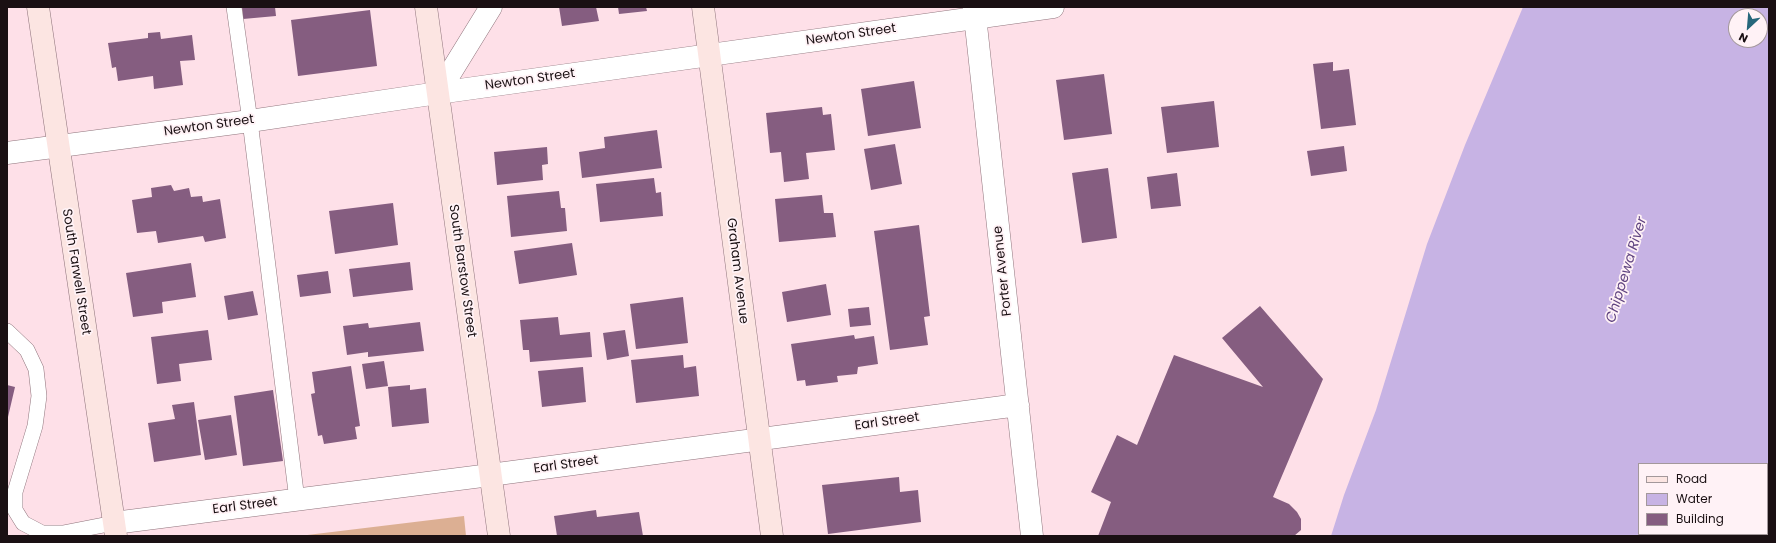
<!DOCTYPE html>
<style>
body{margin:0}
#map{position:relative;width:1776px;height:543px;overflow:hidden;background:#fee0e8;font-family:Poppins,sans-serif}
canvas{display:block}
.frame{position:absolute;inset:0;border:8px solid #1a1013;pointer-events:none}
.legend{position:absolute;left:1638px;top:463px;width:130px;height:72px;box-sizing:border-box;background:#fff2f6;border:1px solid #a3989b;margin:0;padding:5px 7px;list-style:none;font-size:12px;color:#1a1013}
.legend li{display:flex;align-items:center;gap:8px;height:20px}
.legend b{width:20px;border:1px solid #a3989b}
.north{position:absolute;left:1728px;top:8px;width:40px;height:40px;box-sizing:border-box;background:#fff2f6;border:1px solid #a3989b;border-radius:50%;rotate:206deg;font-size:11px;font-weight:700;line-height:16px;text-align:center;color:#1a1013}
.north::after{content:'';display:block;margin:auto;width:14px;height:18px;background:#26677b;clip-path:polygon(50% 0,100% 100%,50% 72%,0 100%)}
</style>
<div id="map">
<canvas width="1776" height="543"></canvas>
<div class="frame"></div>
<ul class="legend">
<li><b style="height:5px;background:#fce5e2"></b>Road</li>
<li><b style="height:11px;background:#c7b3e4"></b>Water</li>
<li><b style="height:11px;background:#855d80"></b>Building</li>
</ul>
<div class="north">N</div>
</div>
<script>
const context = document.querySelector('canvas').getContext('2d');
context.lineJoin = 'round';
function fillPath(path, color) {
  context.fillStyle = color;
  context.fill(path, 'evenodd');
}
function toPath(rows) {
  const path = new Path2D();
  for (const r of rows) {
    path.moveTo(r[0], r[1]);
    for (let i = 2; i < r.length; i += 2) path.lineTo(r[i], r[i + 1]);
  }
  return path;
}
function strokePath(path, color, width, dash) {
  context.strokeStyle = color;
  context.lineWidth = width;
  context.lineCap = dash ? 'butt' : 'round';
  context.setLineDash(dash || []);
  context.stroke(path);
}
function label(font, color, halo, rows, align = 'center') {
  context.font = font + ' Poppins,sans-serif';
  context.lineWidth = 3.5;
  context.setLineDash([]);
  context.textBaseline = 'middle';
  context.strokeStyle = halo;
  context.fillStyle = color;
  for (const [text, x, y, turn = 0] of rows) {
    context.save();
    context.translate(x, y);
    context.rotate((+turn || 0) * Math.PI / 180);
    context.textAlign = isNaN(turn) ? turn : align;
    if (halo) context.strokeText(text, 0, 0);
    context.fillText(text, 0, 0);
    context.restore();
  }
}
const green = toPath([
 [464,516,466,536,299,536]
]);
const water = toPath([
 [1523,7,1769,7,1769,536,1331,536,1344,495,1376,410,1427,244,1465,145],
 [1736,16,1760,16,1760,40,1736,40],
 [1639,464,1767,464,1767,534,1639,534]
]);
const building = toPath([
 [242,7,275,7,276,16,243,19],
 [559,7,596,7,599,21,562,26],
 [618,7,646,7,647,11,619,14],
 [370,10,377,66,298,76,291,20],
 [160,32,161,39,192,35,195,60,180,61,183,85,154,89,153,76,118,81,116,67,112,68,108,43,148,38,148,33],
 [1333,62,1333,71,1349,69,1356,125,1321,129,1313,64],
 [1104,74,1112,134,1064,140,1056,80],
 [914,81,921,128,868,136,861,89],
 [1214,101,1219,147,1167,153,1161,107],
 [822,107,823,115,831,114,835,150,806,153,809,179,784,182,781,152,770,153,766,113],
 [657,130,662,168,582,178,579,152,605,148,604,137],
 [895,144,902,184,871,190,864,149],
 [1344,146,1347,171,1311,176,1307,151],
 [547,147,548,164,542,165,543,180,497,185,494,152],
 [1108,168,1117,238,1082,243,1072,173],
 [1177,173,1181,206,1151,209,1147,177],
 [654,178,656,193,661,192,663,216,600,222,596,184],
 [171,185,174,191,189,188,191,197,202,196,203,202,220,199,226,238,205,242,203,236,158,243,156,231,137,233,132,200,152,197,151,188],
 [559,191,561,208,565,208,567,231,511,237,507,196],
 [822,195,824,213,833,213,836,237,779,242,775,199],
 [393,203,398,245,335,254,329,211],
 [919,225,930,316,924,317,928,345,890,350,874,231],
 [572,243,577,275,519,284,514,251],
 [410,262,413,290,353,297,349,269],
 [191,263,196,297,162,302,163,313,133,317,126,273],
 [328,271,331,293,300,297,297,275],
 [826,284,831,315,787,322,782,292],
 [253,291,258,315,228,320,224,296],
 [683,297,688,343,636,349,630,304],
 [1260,306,1323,379,1273,497,1289,504,1297,512,1301,519,1301,530,1294,536,1098,536,1111,502,1091,492,1117,435,1137,445,1174,355,1263,387,1222,338],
 [869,307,871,325,850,327,848,309],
 [558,317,560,335,590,332,592,357,530,362,529,350,523,350,520,320],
 [420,322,424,351,368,357,368,352,347,355,343,326,368,323,369,328],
 [208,330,212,360,179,364,181,381,157,384,151,337],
 [625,330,629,356,607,360,603,333],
 [854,335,855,339,874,336,878,364,858,367,857,374,837,376,838,382,806,386,805,380,797,381,791,344],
 [683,355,684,368,696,366,699,396,636,403,631,360],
 [384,361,388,386,366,389,362,364],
 [351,366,360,426,355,427,357,439,324,444,322,435,318,436,311,394,315,393,312,372],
 [583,367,586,402,542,407,538,371],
 [7,385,15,387,8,417,7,417],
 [410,385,410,390,426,388,429,423,392,427,388,387],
 [273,390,283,461,243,466,234,396],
 [194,402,201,455,154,462,148,423,175,419,172,405],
 [231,415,237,455,205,460,198,420],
 [899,477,900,492,918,490,921,522,828,534,822,485],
 [596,510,597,517,639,512,643,536,557,536,554,516]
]);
const lane = toPath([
 [234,7,250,121,297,500],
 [7,331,27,350,36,369,39,396,35,426,15,492,15,510,23,523,42,533,63,533,114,523]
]);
const street = toPath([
 [974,7,1032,536],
 [438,93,491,7],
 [7,153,250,121,438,93,1053,7],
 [114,523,490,475,1018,405]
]);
const secondary = toPath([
 [38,7,116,536],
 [426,7,499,536],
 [703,7,772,536]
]);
const streetNames = [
 ["Newton Street",851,35,-8],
 ["Newton Street",530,80,-8],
 ["Newton Street",209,126,-8],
 ["South Barstow Street",462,271,82],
 ["Graham Avenue",737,271,83],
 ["Porter Avenue",1003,271,-96],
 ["South Farwell Street",76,272,81],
 ["Earl Street",887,422,-8],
 ["Earl Street",566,465,-8],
 ["Earl Street",245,506,-7]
];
const waterNames = [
 ["Chippewa River",1627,270,-73]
];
fillPath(green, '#dcaf93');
fillPath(water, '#c7b3e4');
fillPath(building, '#855d80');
strokePath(lane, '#8f747c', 16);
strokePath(street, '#8f747c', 23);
strokePath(secondary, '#8f747c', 23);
strokePath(lane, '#fff', 15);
strokePath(street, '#fff', 22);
strokePath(secondary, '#fce5e2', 22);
label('13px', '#1a1013', '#fff2f6', streetNames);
label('italic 14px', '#604481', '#fff2f6', waterNames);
</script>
